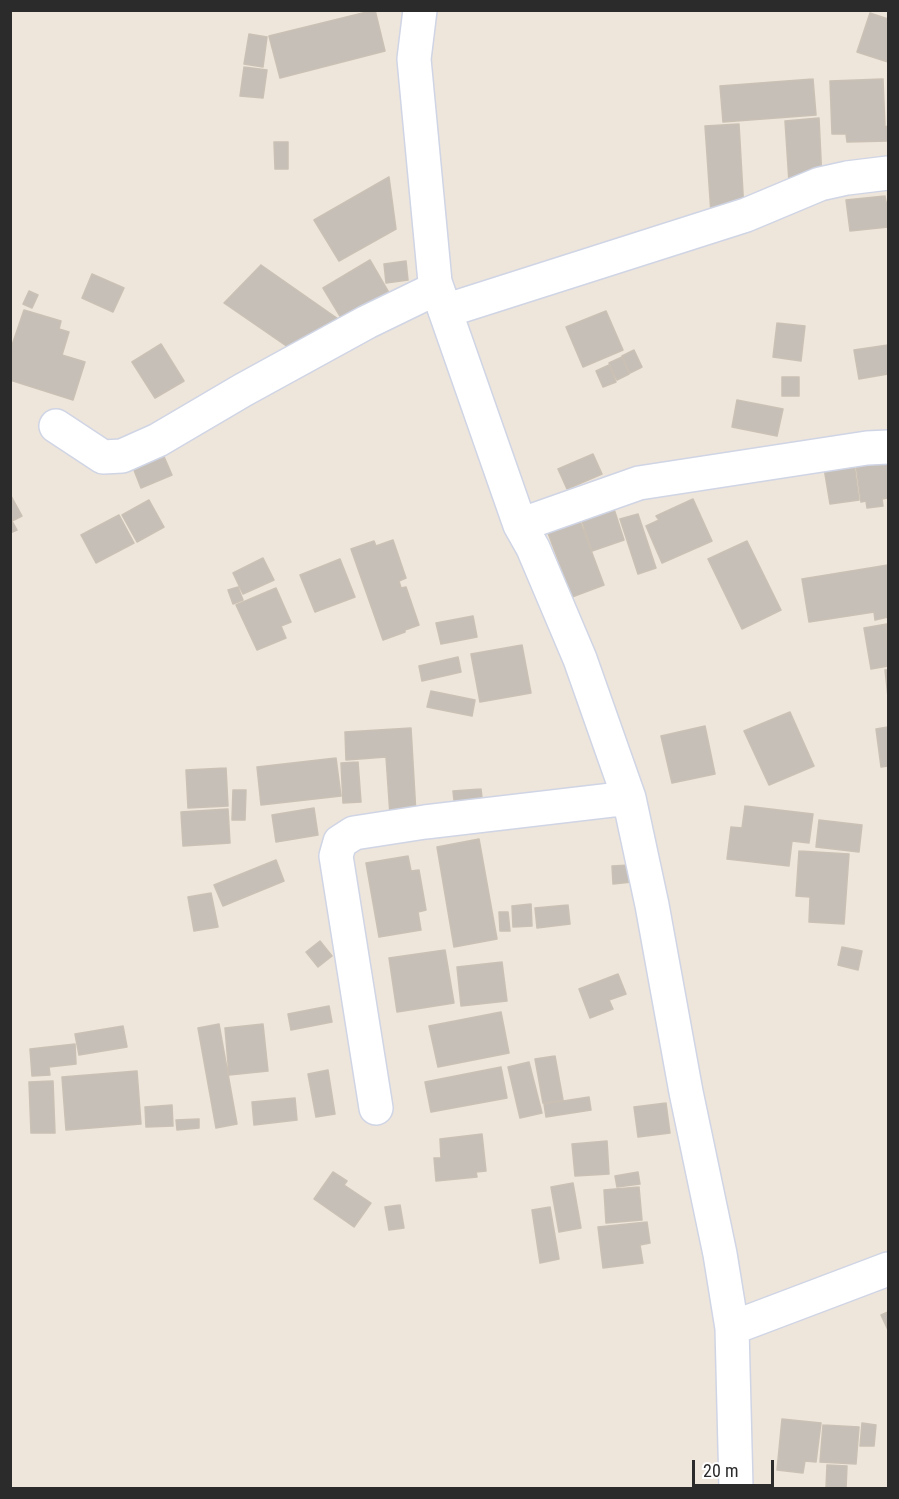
<!DOCTYPE html>
<style>
body{margin:0}
#map{position:relative;width:899px;height:1499px;overflow:hidden;background:#eee5db;font-family:"Roboto Condensed",sans-serif}
canvas{display:block}
.frame{position:absolute;inset:0;border:12px solid #2b2b2b;pointer-events:none}
.scale{position:absolute;left:692px;top:1460px;width:82px;height:27px;box-sizing:border-box;border:3px solid #2b2b2b;border-top:0;padding-left:8px;font-size:18px;line-height:21px;white-space:nowrap;color:#2b2b2b;-webkit-text-stroke:4px #fff;paint-order:stroke}
</style>
<div id="map">
<canvas width="899" height="1499"></canvas>
<div class="frame"></div>
<div class="scale">20 m</div>
</div>
<script>
const context = document.querySelector('canvas').getContext('2d');
context.lineJoin = 'round';
function fillPath(path, color) {
  context.fillStyle = color;
  context.fill(path, 'evenodd');
}
function toPath(rows) {
  const path = new Path2D();
  for (const r of rows) {
    path.moveTo(r[0], r[1]);
    for (let i = 2; i < r.length; i += 2) path.lineTo(r[i], r[i + 1]);
  }
  return path;
}
function strokePath(path, color, width, dash) {
  context.strokeStyle = color;
  context.lineWidth = width;
  context.lineCap = dash ? 'butt' : 'round';
  context.setLineDash(dash || []);
  context.stroke(path);
}
const building = toPath([
 [375,10,385,51,280,78,269,36,375,10],
 [870,13,888,19,888,62,857,52,870,13],
 [249,34,267,37,263,67,244,64,249,34],
 [244,67,267,70,263,98,240,96,244,67],
 [813,79,816,115,723,122,720,86,813,79],
 [883,79,885,127,888,126,888,141,847,142,846,134,832,134,830,81,883,79],
 [819,118,822,180,789,182,785,121,819,118],
 [739,124,744,211,711,213,705,126,739,124],
 [274,142,288,142,288,169,275,169,274,142],
 [389,177,396,229,339,261,314,220,389,177],
 [885,196,886,202,888,202,888,227,850,231,846,200,885,196],
 [370,260,392,298,346,326,323,288,370,260],
 [406,261,408,280,386,283,384,264,406,261],
 [261,265,341,321,298,354,224,303,261,265],
 [92,274,124,288,113,312,82,298,92,274],
 [29,291,38,295,32,308,23,304,29,291],
 [24,310,61,321,59,329,69,332,62,355,85,362,73,400,10,380,10,351,24,310],
 [606,311,623,350,583,367,566,327,606,311],
 [777,323,805,326,801,361,773,357,777,323],
 [161,344,184,381,155,398,132,362,161,344],
 [888,345,888,374,859,379,854,350,888,345],
 [634,350,642,367,630,373,622,356,634,350],
 [622,357,629,374,617,380,609,363,622,357],
 [609,365,616,382,603,387,596,371,609,365],
 [782,377,799,377,799,396,782,396,782,377],
 [737,400,783,409,777,436,732,427,737,400],
 [162,452,172,475,141,488,132,465,162,452],
 [593,454,602,474,567,489,558,469,593,454],
 [888,460,888,498,882,499,883,506,867,508,866,501,861,502,856,465,888,460],
 [854,463,859,500,830,504,824,468,854,463],
 [10,494,22,516,12,521,17,530,10,533,10,494],
 [693,499,712,541,662,563,646,526,659,520,656,516,693,499],
 [149,500,164,527,137,542,122,515,149,500],
 [614,509,624,540,592,551,582,521,614,509],
 [638,514,656,568,638,574,620,519,638,514],
 [119,515,134,543,96,563,81,535,119,515],
 [580,521,604,585,572,597,548,533,580,521],
 [393,540,406,578,399,581,401,588,406,587,419,625,405,630,405,632,383,640,351,549,374,541,376,546,393,540],
 [747,541,781,610,742,629,708,559,747,541],
 [263,558,274,580,243,594,233,573,263,558],
 [340,559,355,597,315,612,300,575,340,559],
 [888,565,888,617,875,620,874,612,809,622,802,579,888,565],
 [238,587,243,600,233,604,228,590,238,587],
 [276,588,291,622,281,626,286,638,257,650,236,605,276,588],
 [473,616,477,637,441,644,436,623,473,616],
 [887,624,888,666,871,669,864,628,887,624],
 [522,645,531,693,480,702,471,654,522,645],
 [458,657,461,672,422,681,419,666,458,657],
 [885,670,888,670,888,697,885,670],
 [431,691,475,700,472,716,427,707,431,691],
 [790,712,814,766,769,785,744,731,790,712],
 [705,726,715,774,672,783,661,736,705,726],
 [888,727,888,766,881,767,876,729,888,727],
 [411,728,416,814,390,815,386,757,346,760,345,732,411,728],
 [336,758,341,796,261,805,257,767,336,758],
 [358,762,361,802,343,803,341,763,358,762],
 [226,768,228,806,188,808,186,770,226,768],
 [481,789,483,807,455,810,453,791,481,789],
 [233,790,246,790,245,820,232,820,233,790],
 [745,806,813,814,809,843,792,841,789,866,727,859,731,827,742,828,745,806],
 [314,808,318,835,276,842,272,815,314,808],
 [228,809,230,843,183,846,181,812,228,809],
 [819,820,862,825,859,852,816,847,819,820],
 [479,839,497,939,454,947,437,847,479,839],
 [799,851,849,854,844,924,809,922,810,897,796,896,799,851],
 [408,856,411,871,419,870,426,910,418,912,421,930,379,937,366,863,408,856],
 [276,860,284,881,223,906,214,885,276,860],
 [631,865,632,882,613,884,612,866,631,865],
 [211,893,218,927,194,931,188,897,211,893],
 [531,904,532,926,513,927,512,906,531,904],
 [568,905,570,924,537,928,535,908,568,905],
 [499,912,508,912,510,931,500,931,499,912],
 [320,941,332,956,318,967,306,952,320,941],
 [842,947,862,951,858,970,838,965,842,947],
 [445,950,454,1003,397,1012,389,958,445,950],
 [502,962,507,1001,461,1006,457,967,502,962],
 [618,974,626,994,609,1000,613,1009,590,1018,579,989,618,974],
 [329,1006,332,1022,291,1030,288,1014,329,1006],
 [501,1012,509,1053,438,1067,429,1026,501,1012],
 [219,1024,237,1124,216,1128,198,1028,219,1024],
 [263,1024,268,1071,229,1075,225,1028,263,1024],
 [123,1026,127,1047,79,1055,75,1034,123,1026],
 [75,1044,76,1064,49,1067,50,1075,32,1076,30,1049,75,1044],
 [555,1056,563,1100,543,1103,535,1059,555,1056],
 [529,1062,542,1113,520,1118,508,1067,529,1062],
 [501,1067,507,1098,431,1112,425,1082,501,1067],
 [328,1070,335,1114,316,1117,308,1074,328,1070],
 [137,1071,141,1124,66,1130,62,1077,137,1071],
 [53,1081,55,1133,31,1133,29,1082,53,1081],
 [589,1097,591,1110,546,1117,544,1104,589,1097],
 [295,1098,297,1120,254,1125,252,1102,295,1098],
 [666,1103,670,1133,638,1137,634,1107,666,1103],
 [172,1105,173,1126,146,1127,145,1107,172,1105],
 [199,1119,199,1128,177,1130,176,1120,199,1119],
 [482,1134,486,1171,476,1172,477,1177,436,1181,434,1158,441,1158,440,1139,482,1134],
 [607,1141,609,1174,575,1176,572,1144,607,1141],
 [333,1172,347,1181,344,1185,371,1203,354,1227,314,1199,333,1172],
 [638,1172,640,1184,617,1187,615,1176,638,1172],
 [573,1183,581,1228,559,1232,551,1187,573,1183],
 [639,1187,642,1220,606,1223,604,1190,639,1187],
 [400,1205,404,1228,389,1230,385,1207,400,1205],
 [550,1207,559,1259,540,1263,532,1210,550,1207],
 [647,1222,650,1243,640,1245,643,1263,603,1268,598,1227,647,1222],
 [888,1312,888,1330,881,1315,888,1312],
 [782,1419,821,1423,816,1462,805,1461,803,1473,777,1470,782,1419],
 [862,1423,876,1425,874,1446,860,1446,862,1423],
 [823,1425,859,1427,856,1464,820,1462,823,1425],
 [827,1465,847,1466,846,1488,826,1488,827,1465]
]);
const minor = toPath([
 [420,10,414,59,435,282,520,525,533,548,580,659,629,798,652,905,686,1092,720,1254,732,1328,736,1488],
 [445,311,746,215,820,184,847,178,888,173],
 [56,426,103,457,122,456,158,440,243,390,367,322,437,288],
 [520,525,639,483,867,448,888,447],
 [376,1108,336,856,340,842,354,833,425,822,629,798],
 [732,1328,888,1269]
]);
fillPath(building, '#c6bfb8');
strokePath(building, '#cac1b4', 1.5);
strokePath(minor, '#d0d5e5', 36);
strokePath(minor, '#fff', 33);
</script>
